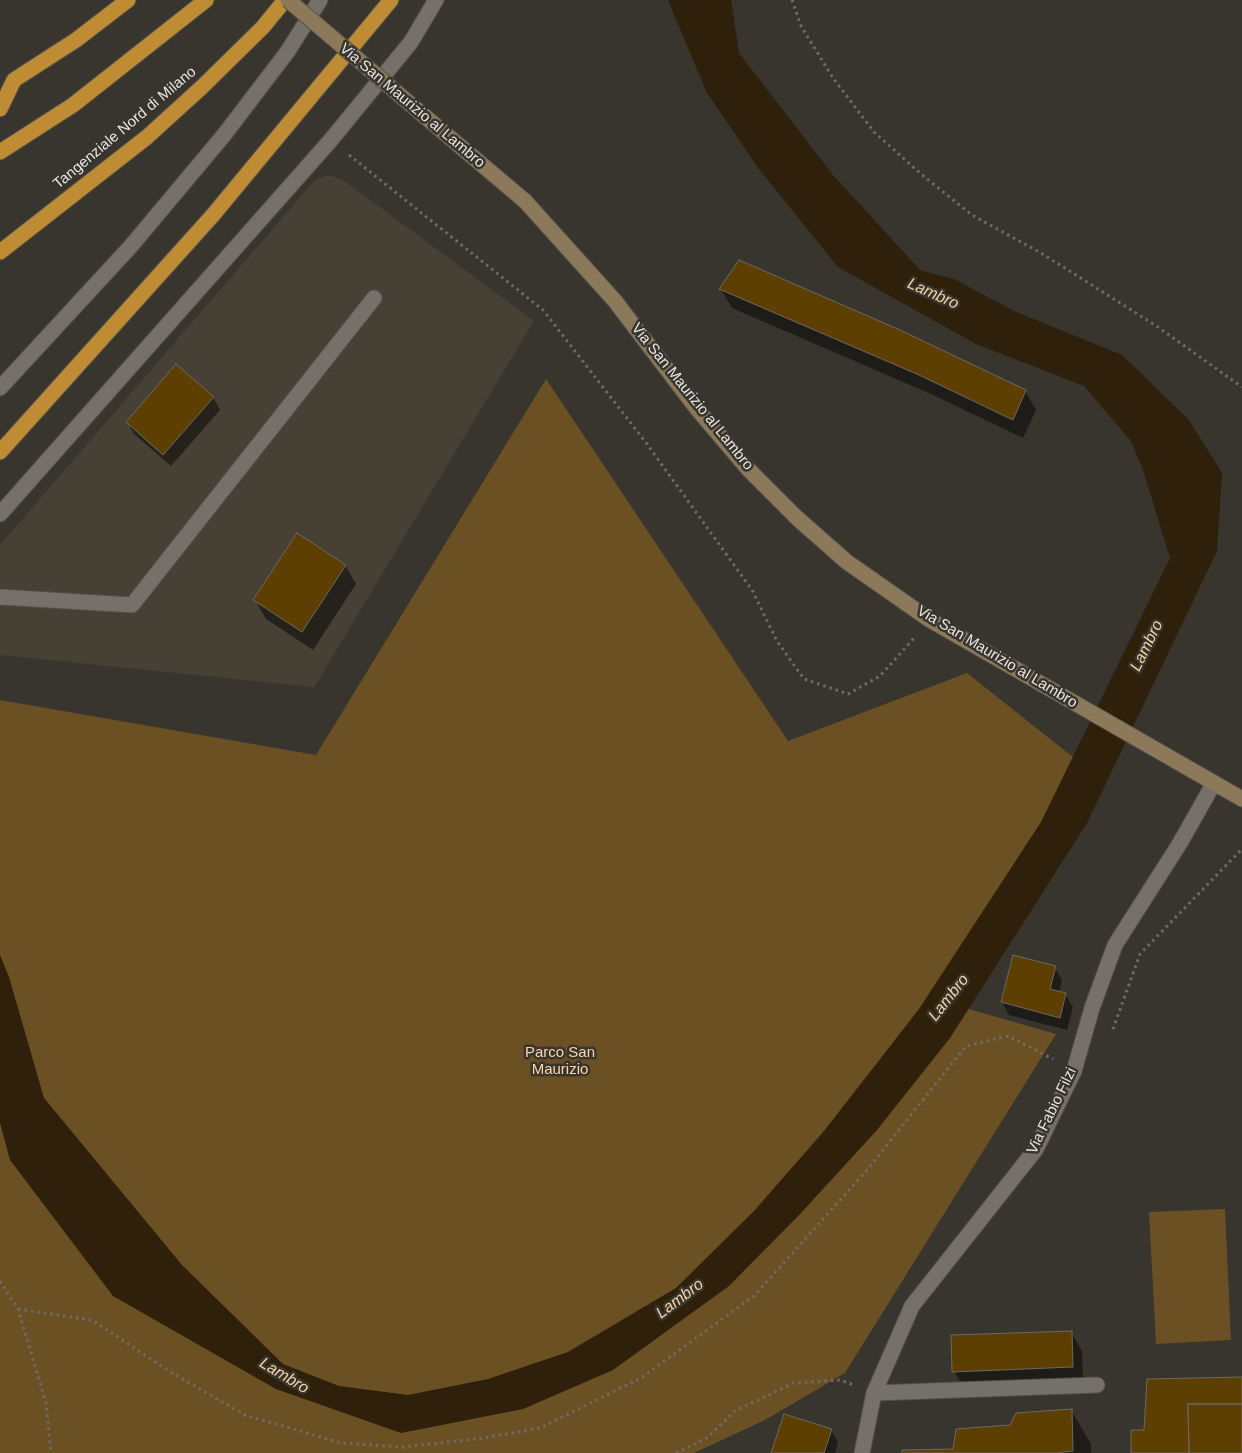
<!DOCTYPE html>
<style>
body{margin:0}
canvas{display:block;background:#38342e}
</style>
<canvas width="1242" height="1453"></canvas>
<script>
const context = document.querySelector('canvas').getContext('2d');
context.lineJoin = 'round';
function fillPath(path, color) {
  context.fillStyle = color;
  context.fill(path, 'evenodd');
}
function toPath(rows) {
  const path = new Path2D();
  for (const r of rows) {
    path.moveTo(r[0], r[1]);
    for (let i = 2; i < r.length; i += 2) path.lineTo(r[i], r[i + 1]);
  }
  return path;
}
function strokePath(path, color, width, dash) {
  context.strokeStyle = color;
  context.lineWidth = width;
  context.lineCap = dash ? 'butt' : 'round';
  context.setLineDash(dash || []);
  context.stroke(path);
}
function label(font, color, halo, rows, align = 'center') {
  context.font = font + ' Arial,sans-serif';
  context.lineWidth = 5;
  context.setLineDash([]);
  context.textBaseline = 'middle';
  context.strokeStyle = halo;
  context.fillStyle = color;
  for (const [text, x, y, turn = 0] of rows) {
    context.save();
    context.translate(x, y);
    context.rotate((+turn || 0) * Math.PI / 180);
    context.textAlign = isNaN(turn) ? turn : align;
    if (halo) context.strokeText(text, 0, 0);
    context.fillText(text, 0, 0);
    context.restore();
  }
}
const built = toPath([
 [329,175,343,180,534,321,314,687,0,655,0,545,315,180]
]);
const green = toPath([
 [546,379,788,741,967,673,1093,773,951,1004,1056,1034,845,1373,765,1420,694,1453,0,1453,0,700,316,755],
 [1225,1209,1231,1340,1156,1344,1149,1212]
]);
const water = toPath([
 [668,0,731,0,739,53,833,175,920,270,954,279,1014,311,1122,355,1189,420,1222,473,1217,551,1087,823,950,1038,877,1130,801,1213,729,1286,613,1370,523,1409,401,1433,276,1389,113,1296,10,1160,0,1123,0,955,9,977,44,1098,182,1265,283,1364,339,1386,408,1395,488,1379,568,1352,676,1288,754,1211,824,1131,919,1009,1041,822,1170,558,1143,470,1131,441,1084,386,976,344,838,267,758,168,706,91]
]);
const shadow = toPath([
 [721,289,1025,391,1036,410,1023,438,931,394,732,308],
 [213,397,220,410,171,466,134,434,127,422],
 [345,565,356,584,313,650,266,619,255,600],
 [1014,957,1055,968,1062,980,1059,993,1065,994,1073,1007,1067,1030,1009,1015,1002,1002],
 [1071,1332,1082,1351,1083,1385,965,1390,954,1371],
 [1071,1410,1091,1444,1091,1453,904,1453,954,1450,1011,1426],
 [831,1430,838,1442,835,1453,772,1453]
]);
const building = toPath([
 [739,260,900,330,1026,390,1013,420,919,375,719,289,739,260],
 [176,364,214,397,163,455,126,422,176,364],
 [297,533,346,565,302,632,253,600,297,533],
 [1013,955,1056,966,1050,989,1066,993,1060,1018,1001,1002,1013,955],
 [1072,1331,1073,1367,952,1372,951,1335,1072,1331],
 [1242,1377,1242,1404,1188,1404,1189,1453,1131,1453,1131,1430,1144,1430,1147,1379,1242,1377],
 [1188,1404,1242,1404,1242,1453,1189,1453,1188,1404],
 [1072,1409,1073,1451,1056,1453,902,1453,902,1450,953,1449,956,1429,1010,1425,1016,1413,1072,1409],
 [784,1414,832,1429,824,1453,771,1453,784,1414]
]);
const path = toPath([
 [792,0,801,26,833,78,874,132,921,174,972,215,1041,253,1155,325,1242,387],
 [349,155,543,310,647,444,752,590,777,641,804,679,848,694,880,676,915,637],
 [1113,1029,1140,954,1242,849],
 [0,1281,18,1309,46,1403,51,1453],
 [18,1309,92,1320,172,1373,245,1415,341,1443,401,1447,484,1438,540,1428,641,1378,754,1296,867,1170,966,1046,1008,1036,1053,1059],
 [676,1453,707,1438,735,1411,794,1383,840,1380,854,1385]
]);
const service = toPath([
 [0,388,131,246,224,135,288,51,320,0],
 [0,514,330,141,411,42,436,0],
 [0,597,132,605,374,298],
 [874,1393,1097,1385]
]);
const minor = toPath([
 [862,1453,874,1393,912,1306,1036,1149,1074,1071,1092,1008,1115,945,1180,843,1214,783]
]);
const secondary = toPath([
 [422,114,525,201,615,301,698,410,749,470,797,518,847,562,930,620,1242,799]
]);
const motorway = toPath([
 [0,109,14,80,76,40,128,0],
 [0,152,73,105,206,0],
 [0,252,147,137,202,87,263,27,285,0],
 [0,452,213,215,391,0]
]);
const secondaryBridge = toPath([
 [288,0,422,114]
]);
const streetNames = [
 ["Via San Maurizio al Lambro",412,106,40],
 ["Tangenziale Nord di Milano",125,128,-40],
 ["Via San Maurizio al Lambro",692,397,51],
 ["Via San Maurizio al Lambro",997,657,31],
 ["Via Fabio Filzi",1052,1111,-64]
];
const parkNames = [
 ["Parco San",560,1053],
 ["Maurizio",560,1070]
];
const waterNames = [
 ["Lambro",933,294,24],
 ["Lambro",1147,646,-64],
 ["Lambro",949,998,-52],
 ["Lambro",680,1299,-37],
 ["Lambro",284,1376,31]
];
fillPath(built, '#474035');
fillPath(green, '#6b5023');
fillPath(water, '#2e200a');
fillPath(shadow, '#0007');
fillPath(building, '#5e3f02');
strokePath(building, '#6d6862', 1);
strokePath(service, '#53504b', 17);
strokePath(minor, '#53504b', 17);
strokePath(secondary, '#53504b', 17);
strokePath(motorway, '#53504b', 17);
strokePath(path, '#6f6b66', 3, [2.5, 4]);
strokePath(service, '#75716a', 15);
strokePath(minor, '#75716a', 15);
strokePath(secondary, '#8b795a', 15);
strokePath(motorway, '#bf8c34', 15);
strokePath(secondaryBridge, '#53504b', 17, []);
strokePath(secondaryBridge, '#8b795a', 15);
label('15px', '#e8e6e2', '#38342e', streetNames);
label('15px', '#fad6a1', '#38342e', parkNames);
label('italic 16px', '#f7d39e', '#38342e', waterNames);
</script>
